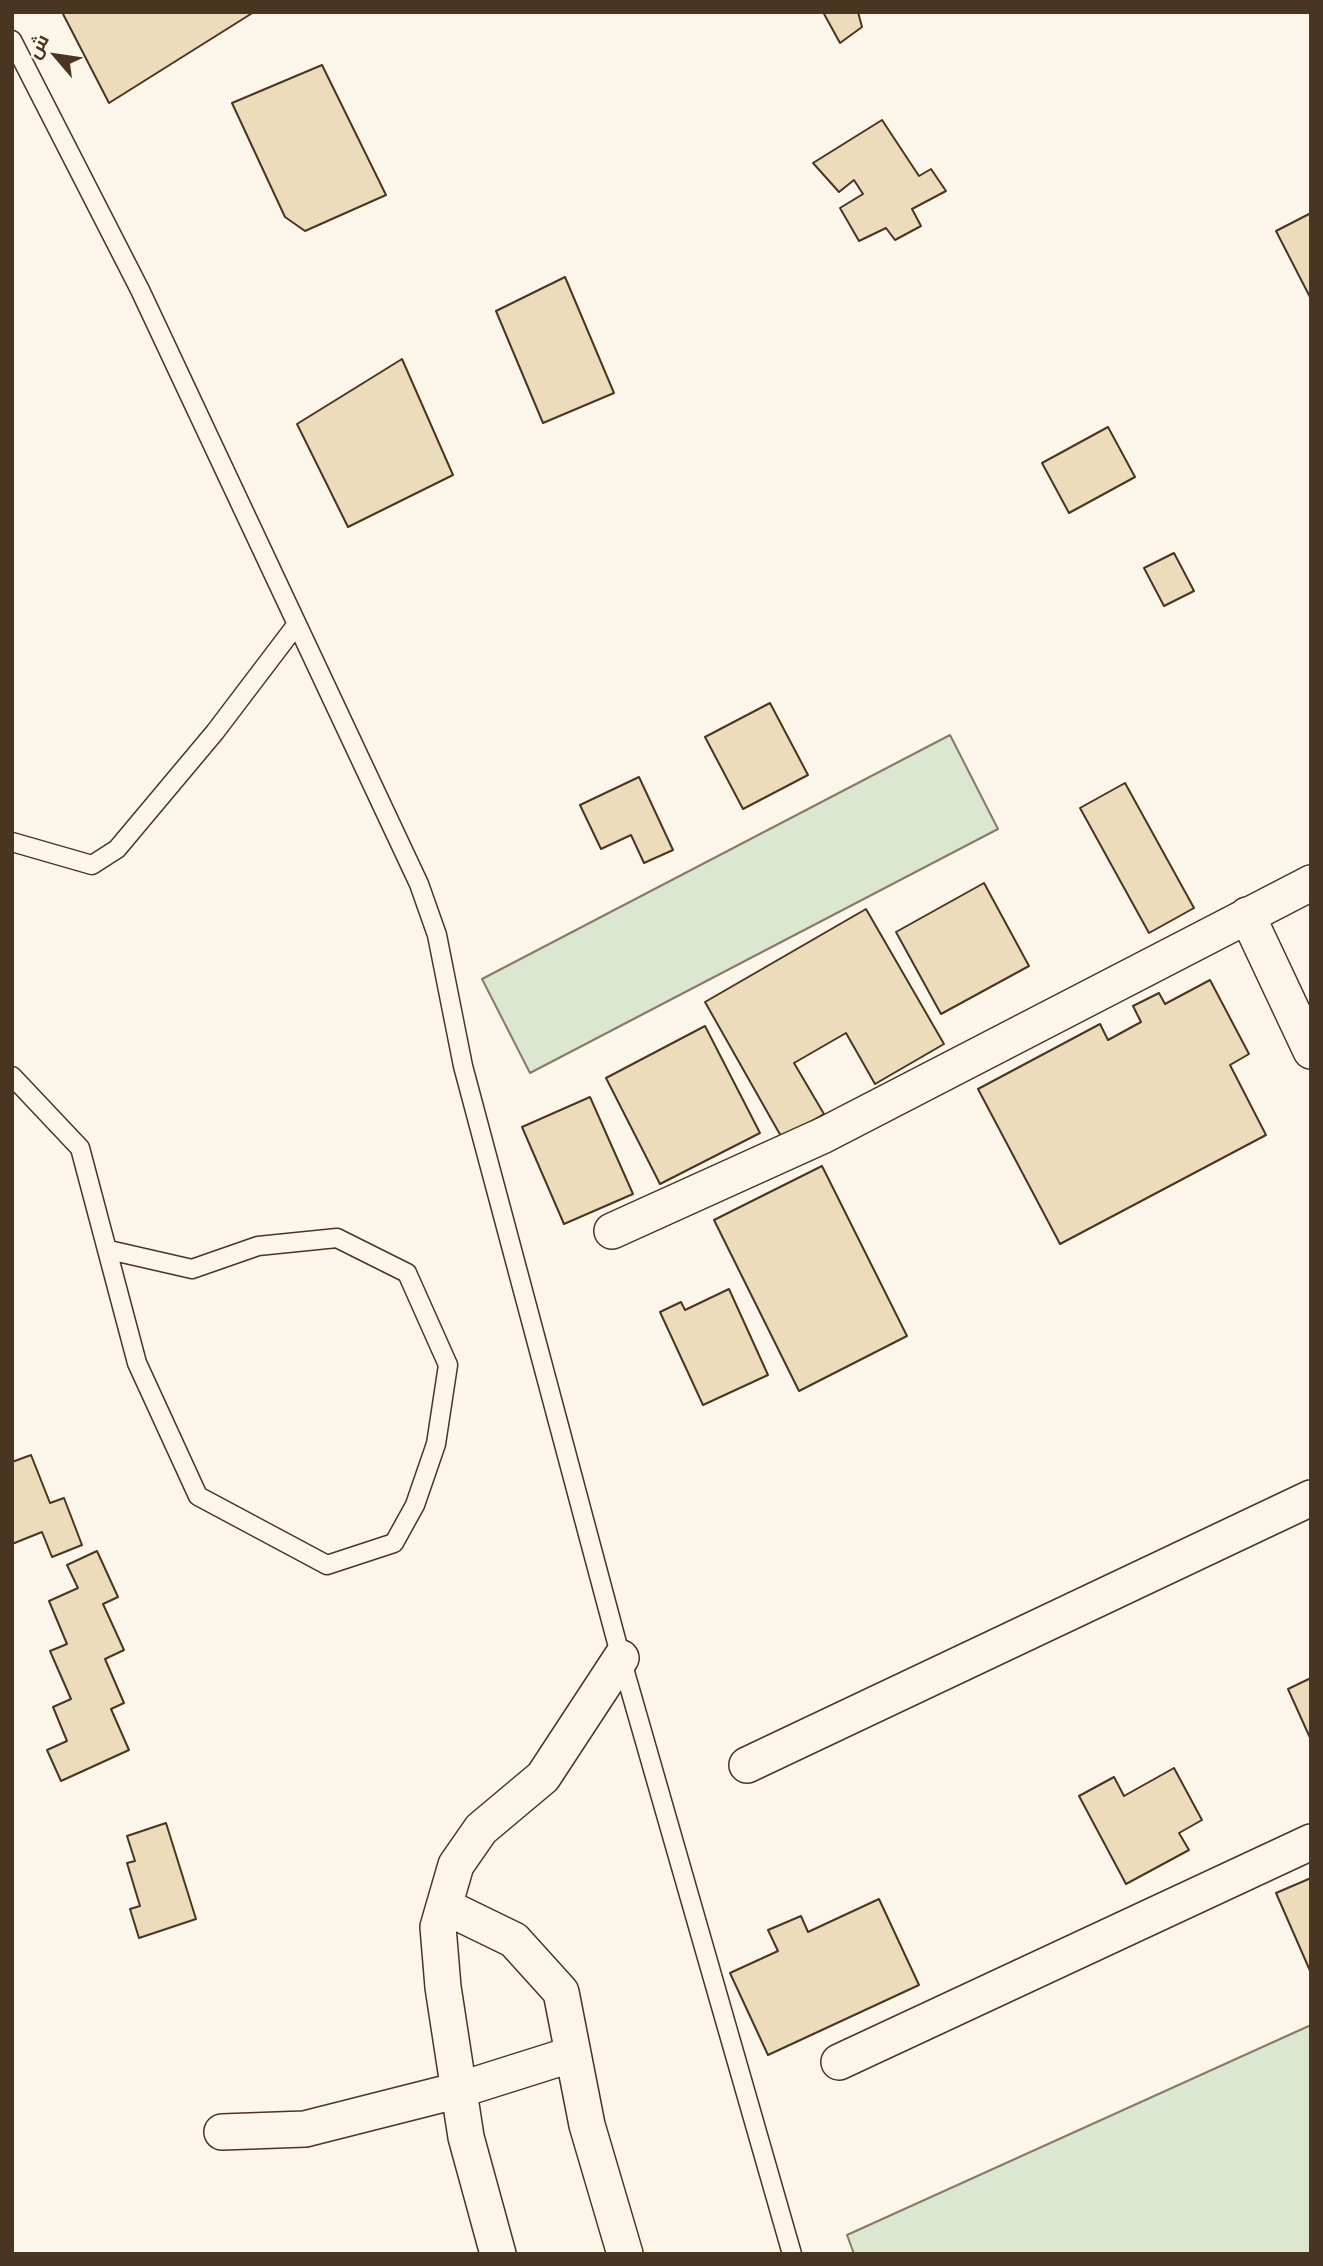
<!DOCTYPE html>
<meta charset="utf-8">
<style>
body{margin:0}
#map{position:relative;width:1323px;height:2266px;overflow:hidden;background:#fbf6e9;font-family:Ubuntu,Cairo,sans-serif}
canvas{display:block}
.frame{position:absolute;inset:0;border:14px solid #4a3520;pointer-events:none}
.north{position:absolute;left:21px;top:21px;width:70px;height:70px;-webkit-text-stroke:5px #fbf6e9;paint-order:stroke;rotate:299deg;font-size:19px;font-weight:700;line-height:28px;text-align:center;color:#4a3520}
.north::after{content:'';display:block;margin:auto;width:24px;height:32px;background:#4a3520;clip-path:polygon(50% 0,100% 100%,50% 72%,0 100%)}
</style>
<div id="map">
<canvas width="1323" height="2266"></canvas>
<div class="frame"></div>
<div class="north">ش</div>
</div>
<script>
const context = document.querySelector('canvas').getContext('2d');
context.lineJoin = 'round';
function fillPath(path, color) {
  context.fillStyle = color;
  context.fill(path, 'evenodd');
}
function toPath(rows) {
  const path = new Path2D();
  for (const r of rows) {
    path.moveTo(r[0], r[1]);
    for (let i = 2; i < r.length; i += 2) path.lineTo(r[i], r[i + 1]);
  }
  return path;
}
function strokePath(path, color, width, dash) {
  context.strokeStyle = color;
  context.lineWidth = width;
  context.lineCap = dash ? 'butt' : 'round';
  context.setLineDash(dash || []);
  context.stroke(path);
}
const green = toPath([
 [950,735,998,829,530,1073,482,979,950,735],
 [1311,2025,1311,2254,854,2254,847,2235,1311,2025]
]);
const building = toPath([
 [62,12,254,12,109,103,62,12],
 [823,12,858,12,862,27,840,43,823,12],
 [322,65,386,195,305,231,285,217,232,103,322,65],
 [882,120,919,176,931,169,946,191,912,209,921,226,895,240,886,228,859,241,840,208,863,194,854,180,839,192,813,163,882,120],
 [1311,213,1311,299,1276,231,1311,213],
 [565,277,614,393,543,423,496,311,565,277],
 [402,359,453,475,348,527,297,424,402,359],
 [1108,427,1135,477,1069,513,1042,463,1108,427],
 [1174,553,1194,591,1164,606,1144,568,1174,553],
 [770,703,808,775,743,809,705,737,770,703],
 [639,777,673,850,644,863,631,835,601,849,580,805,639,777],
 [1125,783,1194,908,1149,933,1080,808,1125,783],
 [984,883,1029,966,941,1014,896,932,984,883],
 [866,909,944,1044,875,1084,846,1033,794,1063,824,1114,782,1138,705,1002,866,909],
 [1210,980,1249,1054,1230,1065,1266,1135,1060,1244,978,1089,1100,1024,1108,1040,1141,1022,1133,1006,1159,993,1165,1004,1210,980],
 [705,1026,760,1133,660,1184,606,1078,705,1026],
 [590,1097,633,1194,564,1224,522,1127,590,1097],
 [822,1166,907,1336,799,1391,714,1220,822,1166],
 [729,1289,768,1375,703,1405,660,1312,681,1302,685,1310,729,1289],
 [31,1455,50,1503,64,1498,82,1545,52,1557,42,1532,12,1544,12,1462,31,1455],
 [97,1551,118,1597,103,1604,124,1650,105,1659,124,1703,111,1709,129,1750,61,1781,47,1750,67,1741,53,1707,71,1699,50,1651,67,1644,49,1601,78,1588,67,1565,97,1551],
 [1311,1678,1311,1740,1288,1689,1311,1678],
 [1174,1768,1202,1820,1179,1833,1189,1850,1126,1884,1079,1796,1114,1777,1124,1796,1174,1768],
 [166,1823,196,1919,139,1938,130,1909,140,1906,127,1863,135,1861,127,1836,166,1823],
 [1311,1878,1311,1973,1276,1893,1311,1878],
 [879,1899,919,1985,768,2055,730,1973,778,1951,768,1930,801,1916,808,1932,879,1899]
]);
const service = toPath([
 [12,40,140,290,419,884,437,935,463,1066,621,1658,792,2254],
 [12,842,92,865,117,849,215,732,297,624],
 [12,1076,80,1148,137,1363,198,1496,327,1565,394,1543,415,1505,436,1444,448,1365,407,1273,337,1238,258,1246,192,1269,109,1250]
]);
const minor = toPath([
 [1247,915,1311,1051],
 [612,1231,824,1135,1311,883],
 [747,1765,1311,1498],
 [444,1906,514,1940,561,1992,587,2125,625,2254],
 [839,2062,1311,1842],
 [222,2132,305,2129,459,2090,573,2054],
 [498,2254,466,2137,443,1987,438,1927,456,1865,481,1829,543,1777,621,1658]
]);
fillPath(green, '#dce7d0');
strokePath(green, '#887966', 2);
fillPath(building, '#ecdcbc');
strokePath(building, '#4a3520', 2);
strokePath(service, '#4a3520', 21);
strokePath(minor, '#4a3520', 38);
strokePath(service, '#fbf6e9', 18);
strokePath(minor, '#fbf6e9', 35);
</script>
